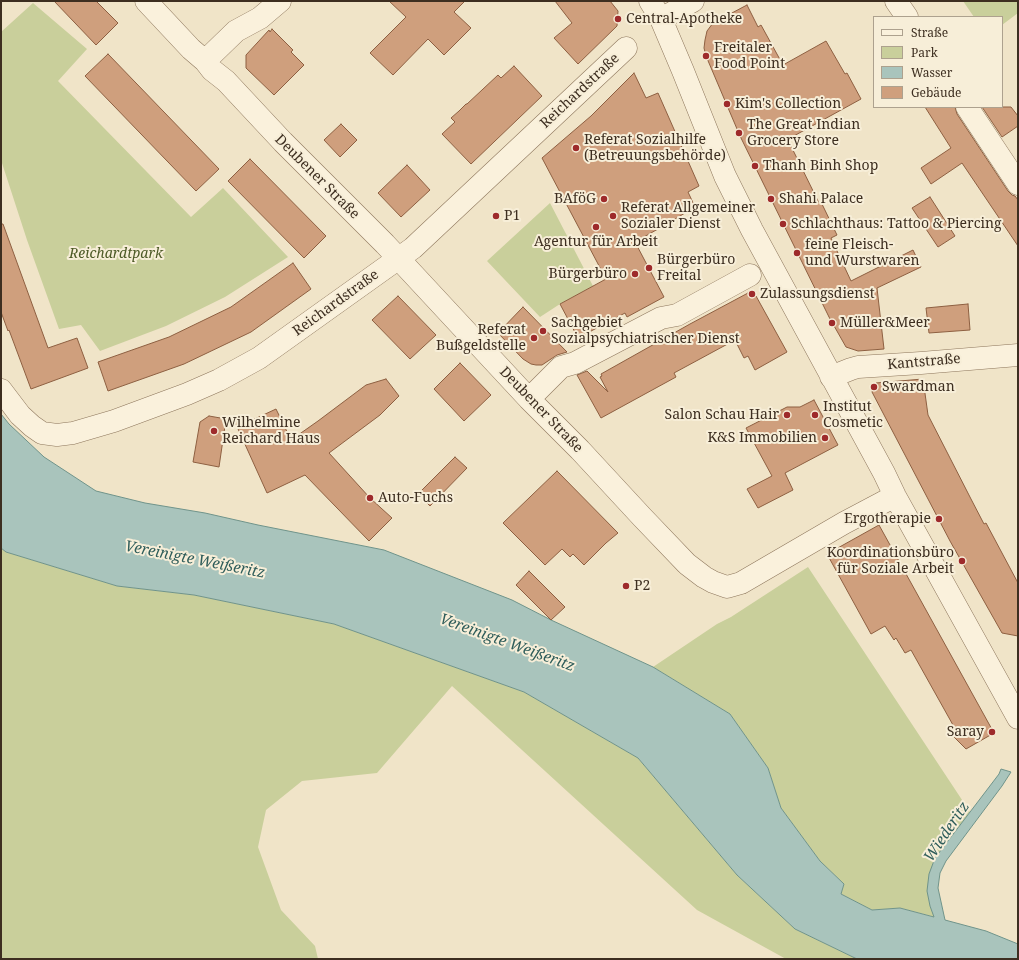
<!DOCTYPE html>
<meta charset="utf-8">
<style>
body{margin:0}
#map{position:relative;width:1019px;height:960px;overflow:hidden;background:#f0e4c8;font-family:"Noto Serif",serif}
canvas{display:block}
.frame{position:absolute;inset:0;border:2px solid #3d2e20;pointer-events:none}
.legend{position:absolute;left:873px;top:16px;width:130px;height:92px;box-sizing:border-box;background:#f7eed8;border:1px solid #ada18e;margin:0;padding:5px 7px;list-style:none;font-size:12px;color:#3d2e20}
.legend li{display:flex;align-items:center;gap:8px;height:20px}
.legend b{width:20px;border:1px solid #ada18e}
</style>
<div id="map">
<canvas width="1019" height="960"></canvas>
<div class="frame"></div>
<ul class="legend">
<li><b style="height:5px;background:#faf1dc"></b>Straße</li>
<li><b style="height:11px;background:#c9cf9b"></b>Park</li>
<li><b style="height:11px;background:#a9c4bc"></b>Wasser</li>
<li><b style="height:11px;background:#cf9f7d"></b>Gebäude</li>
</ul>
</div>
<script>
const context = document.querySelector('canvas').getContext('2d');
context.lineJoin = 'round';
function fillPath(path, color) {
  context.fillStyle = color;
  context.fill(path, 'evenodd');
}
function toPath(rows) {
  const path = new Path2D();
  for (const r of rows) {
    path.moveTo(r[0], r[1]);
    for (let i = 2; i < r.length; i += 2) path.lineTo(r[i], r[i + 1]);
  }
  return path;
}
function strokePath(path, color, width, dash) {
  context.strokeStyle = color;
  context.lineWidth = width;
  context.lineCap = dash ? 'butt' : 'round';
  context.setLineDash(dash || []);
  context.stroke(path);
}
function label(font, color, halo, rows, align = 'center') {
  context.font = font + ' "Noto Serif",serif';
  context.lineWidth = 4;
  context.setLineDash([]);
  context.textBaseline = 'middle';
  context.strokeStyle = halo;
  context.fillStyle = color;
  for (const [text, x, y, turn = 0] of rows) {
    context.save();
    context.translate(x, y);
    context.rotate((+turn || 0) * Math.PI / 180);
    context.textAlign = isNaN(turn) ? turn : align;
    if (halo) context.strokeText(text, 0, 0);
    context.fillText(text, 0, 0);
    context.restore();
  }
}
const green = toPath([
 [963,1,1018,1,1018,13,1002,25,1002,17,974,17],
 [33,3,87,49,58,81,191,217,223,188,288,257,225,297,166,326,100,351,81,325,59,329,27,240,1,160,1,32],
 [550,203,593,286,560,304,540,317,487,261],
 [1,548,6,552,117,586,194,595,334,624,524,692,638,758,737,875,795,929,857,959,786,959,697,910,452,686,377,773,302,781,266,810,258,847,281,910,315,946,318,959,1,959],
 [808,567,970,812,945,845,933,862,930,906,935,917,900,908,872,910,841,894,844,884,820,861,781,808,768,768,730,714,653,667,717,624,731,617]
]);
const water = toPath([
 [1,414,9,424,44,457,96,491,145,503,205,513,258,525,384,550,512,600,551,620,653,667,730,714,768,768,781,808,820,861,844,884,841,894,872,910,900,908,934,917,930,906,927,891,929,874,935,858,999,774,1001,769,1011,772,1002,786,946,861,940,873,938,888,945,920,986,931,1018,944,1018,959,857,959,795,929,737,875,638,758,524,692,334,624,194,595,117,586,6,552,1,548,1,414]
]);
const building = toPath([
 [54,1,96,1,118,23,96,45,54,1],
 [389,1,465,1,454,12,471,28,444,55,428,39,393,75,370,53,406,17,389,1],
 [555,1,610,1,618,11,617,26,578,64,554,38,572,23,555,1],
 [747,5,758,27,761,25,783,65,826,41,845,74,847,73,861,99,792,137,792,138,788,140,819,203,821,202,837,235,831,238,851,281,913,250,921,267,877,288,884,349,858,351,846,347,829,317,740,136,706,56,704,48,705,40,707,31,713,23,747,5],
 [272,29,293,50,291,52,304,65,274,95,246,68,246,55,269,30,270,32,272,29],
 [108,54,219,169,196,191,85,76,108,54],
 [514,66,542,96,471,164,442,134,455,122,451,118,459,111,466,104,467,104,498,75,501,78,514,66],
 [634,73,646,98,658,93,699,186,688,192,695,207,665,225,635,242,664,297,627,317,625,313,578,338,560,304,606,279,542,158,591,116,634,73],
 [925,107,955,107,957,114,1008,191,1012,195,1015,196,1018,200,1018,246,962,163,931,184,921,168,951,148,925,107],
 [982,107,1011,107,1018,116,1018,126,1002,137,982,107],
 [341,124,357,140,340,157,324,140,341,124],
 [250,159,326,236,304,258,228,181,250,159],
 [407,165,430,190,401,217,378,193,407,165],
 [930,197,955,236,938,247,912,208,930,197],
 [1,224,3,224,48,348,77,338,88,368,31,389,9,330,8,331,1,312,1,224],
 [293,263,311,289,251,332,184,364,108,391,98,362,169,337,231,307,293,263],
 [748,293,756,296,787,352,755,370,748,356,744,358,735,340,674,373,676,377,601,418,577,375,587,371,608,392,600,377,602,376,601,374,690,324,748,293],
 [398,296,436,335,410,359,372,320,398,296],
 [968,304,970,330,929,333,926,308,968,304],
 [523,307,567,352,557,355,542,365,536,365,531,364,523,359,498,333,523,307],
 [460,363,491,395,464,421,434,389,460,363],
 [386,379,399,396,380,415,329,453,370,498,392,518,369,541,305,475,267,493,234,420,246,423,276,409,291,440,318,421,366,385,386,379],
 [923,379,928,415,971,499,984,524,986,523,1018,583,1018,636,1002,633,950,541,872,392,876,383,923,379],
 [814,400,838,445,785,473,793,490,758,508,747,489,772,476,746,428,787,407,800,407,814,400],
 [209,416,226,419,219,467,193,462,200,422,209,416],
 [455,457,467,468,430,506,418,494,455,457],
 [557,471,618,533,606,543,584,565,573,554,570,557,562,549,545,565,503,523,557,471],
 [879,525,994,733,966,749,946,729,953,725,911,650,905,653,896,638,894,640,885,626,871,634,827,554,879,525],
 [529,571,565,607,551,620,516,585,529,571]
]);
const minor = toPath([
 [146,1,191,49,205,61,212,70,226,81,283,142,385,244,529,399,580,450,642,517,687,564,704,577,713,582,727,587,741,583,844,523,895,496],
 [650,1,661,19,683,71,725,176,752,230,884,473,895,496,1018,718],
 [896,1,907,17],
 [661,19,693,1],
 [205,61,236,31,260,18,280,1],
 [967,107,1018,184],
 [831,377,851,369,858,367,921,363,1018,355],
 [1,390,20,415,32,426,42,433,57,435,73,433,114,421,187,394,219,380,259,358,413,248,626,48],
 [529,399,561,367,575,363,661,318,677,315,750,275]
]);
const markers = [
 [618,19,4,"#9e2a2b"],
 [706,56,4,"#9e2a2b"],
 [727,104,4,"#9e2a2b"],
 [739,133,4,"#9e2a2b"],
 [576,148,4,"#9e2a2b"],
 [755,166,4,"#9e2a2b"],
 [604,199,4,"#9e2a2b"],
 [771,199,4,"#9e2a2b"],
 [496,216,4,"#9e2a2b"],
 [613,216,4,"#9e2a2b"],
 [783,224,4,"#9e2a2b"],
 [596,227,4,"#9e2a2b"],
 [797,253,4,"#9e2a2b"],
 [649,268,4,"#9e2a2b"],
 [635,274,4,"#9e2a2b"],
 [752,294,4,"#9e2a2b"],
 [832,323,4,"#9e2a2b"],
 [543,331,4,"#9e2a2b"],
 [534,338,4,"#9e2a2b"],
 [874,387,4,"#9e2a2b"],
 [787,415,4,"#9e2a2b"],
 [815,415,4,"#9e2a2b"],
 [214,431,4,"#9e2a2b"],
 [825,438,4,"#9e2a2b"],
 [370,498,4,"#9e2a2b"],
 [939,519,4,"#9e2a2b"],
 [962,561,4,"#9e2a2b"],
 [626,586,4,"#9e2a2b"],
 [992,732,4,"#9e2a2b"]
];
const poiNames = [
 ["Central-Apotheke",626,19],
 ["Freitaler",714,48],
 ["Food Point",714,64],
 ["Kim's Collection",735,104],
 ["The Great Indian",747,125],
 ["Grocery Store",747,141],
 ["Referat Sozialhilfe",584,140],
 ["(Betreuungsbehörde)",584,156],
 ["Thanh Binh Shop",763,166],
 ["BAföG",596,199,"right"],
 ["Shahi Palace",779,199],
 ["Referat Allgemeiner",621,208],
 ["Sozialer Dienst",621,224],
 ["P1",504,216],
 ["Schlachthaus: Tattoo & Piercing",791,224],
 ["Agentur für Arbeit",596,242,"center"],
 ["feine Fleisch-",805,245],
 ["und Wurstwaren",805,261],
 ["Bürgerbüro",657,260],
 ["Freital",657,276],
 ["Bürgerbüro",627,274,"right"],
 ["Zulassungsdienst",760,294],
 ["Sachgebiet",551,323],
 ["Sozialpsychiatrischer Dienst",551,339],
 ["Müller&Meer",840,323],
 ["Referat",526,330,"right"],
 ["Bußgeldstelle",526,346,"right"],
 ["Swardman",882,387],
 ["Institut",823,407],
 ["Cosmetic",823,423],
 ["Salon Schau Hair",779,415,"right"],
 ["Wilhelmine",222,423],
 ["Reichard Haus",222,439],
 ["K&S Immobilien",817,438,"right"],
 ["Auto-Fuchs",378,498],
 ["Ergotherapie",931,519,"right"],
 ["Koordinationsbüro",954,553,"right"],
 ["für Soziale Arbeit",954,569,"right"],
 ["P2",634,586],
 ["Saray",984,732,"right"]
];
const streetNames = [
 ["Reichardstraße",580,91,-43],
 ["Deubener Straße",317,177,45],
 ["Reichardstraße",336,303,-36],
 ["Kantstraße",924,362,-5],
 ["Deubener Straße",541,410,46]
];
const parkNames = [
 ["Reichardtpark",116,254]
];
const waterNames = [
 ["Vereinigte Weißeritz",195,560,11],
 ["Vereinigte Weißeritz",507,643,20],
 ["Wiederitz",947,832,-56]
];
fillPath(green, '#c9cf9b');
fillPath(water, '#a9c4bc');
strokePath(water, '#6f938a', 1);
fillPath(building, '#cf9f7d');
strokePath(building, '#8d5f41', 1);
strokePath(minor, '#8d765c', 23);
strokePath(minor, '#faf1dc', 22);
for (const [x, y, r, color] of markers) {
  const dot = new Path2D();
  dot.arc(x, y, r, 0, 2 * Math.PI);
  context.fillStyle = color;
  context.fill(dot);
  strokePath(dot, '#f7eed8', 1.5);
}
label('14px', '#3d2e20', '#f7eed8', poiNames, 'left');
label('14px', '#3d2e20', '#f7eed8', streetNames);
label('italic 14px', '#4d5a26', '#f7eed8', parkNames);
label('italic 15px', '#2f5d5a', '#f7eed8', waterNames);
</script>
